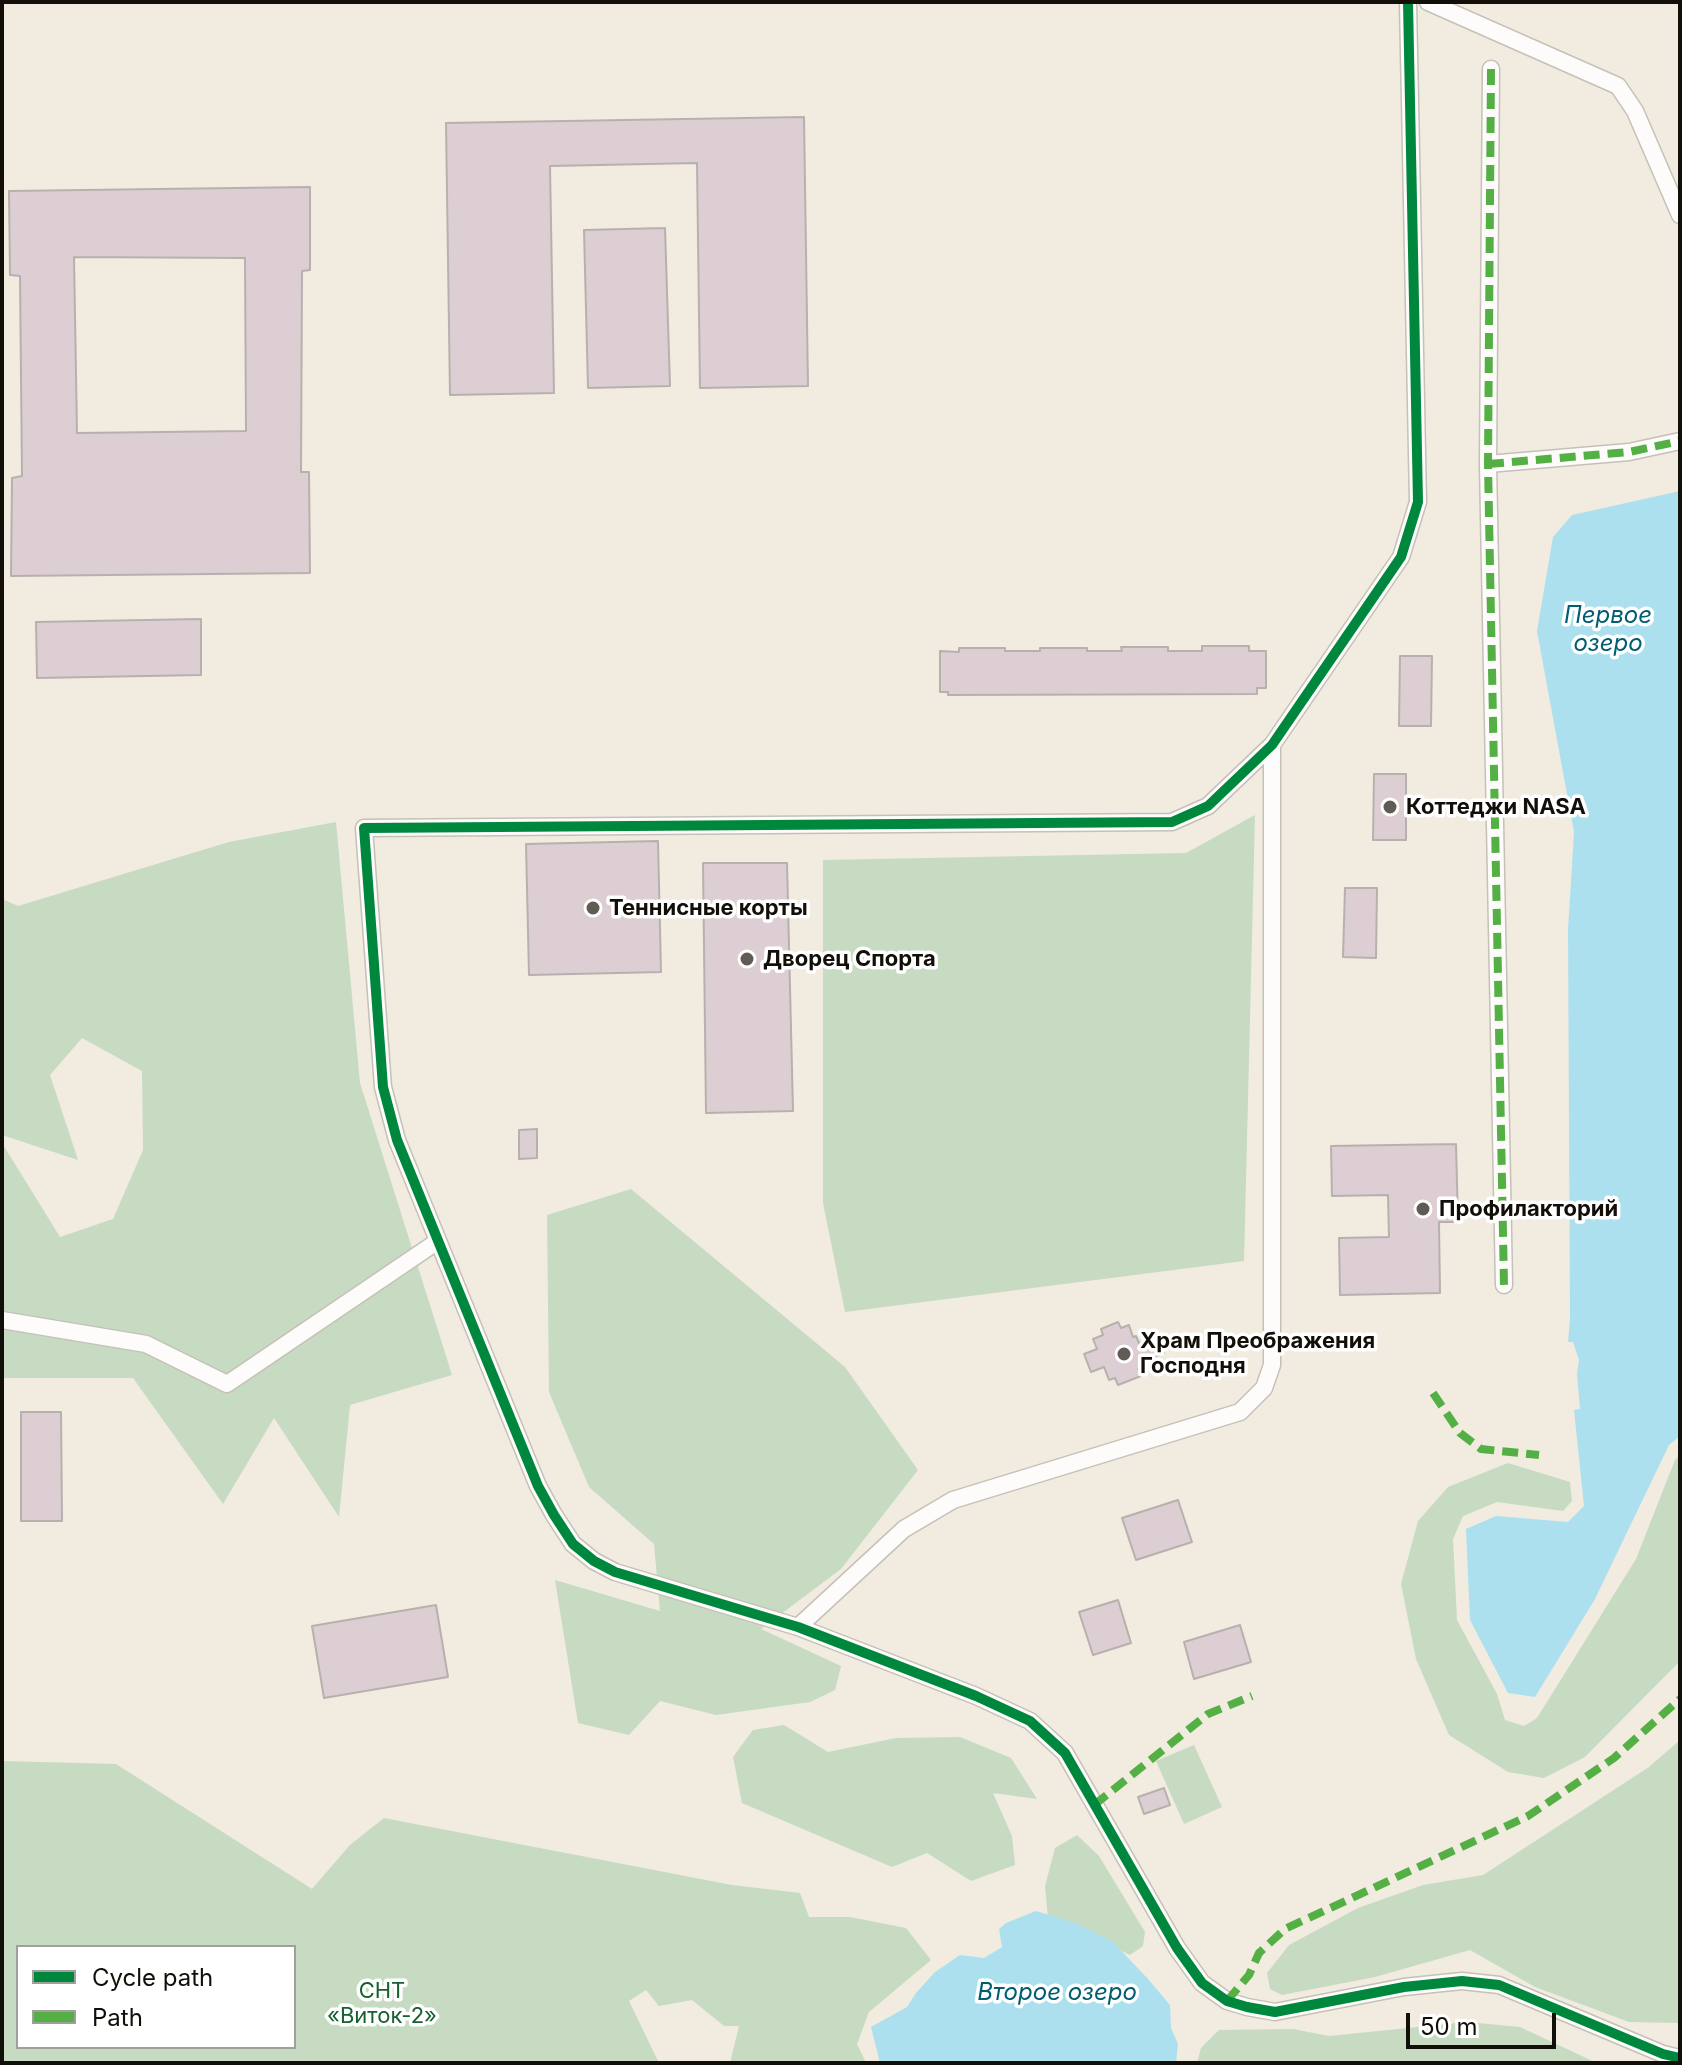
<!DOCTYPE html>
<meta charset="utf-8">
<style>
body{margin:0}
#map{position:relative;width:1682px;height:2065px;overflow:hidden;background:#f1ebe0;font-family:Inter,sans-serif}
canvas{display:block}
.frame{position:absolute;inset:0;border:4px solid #120e08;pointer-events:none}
.legend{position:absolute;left:16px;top:1945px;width:280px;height:104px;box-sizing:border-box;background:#fff;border:2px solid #a09f9c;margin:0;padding:10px 14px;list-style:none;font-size:24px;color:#120e08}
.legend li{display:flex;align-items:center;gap:16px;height:40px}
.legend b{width:40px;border:2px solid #a09f9c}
.scale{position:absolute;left:1406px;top:2013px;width:150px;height:36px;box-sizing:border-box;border:4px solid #120e08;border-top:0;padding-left:10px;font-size:24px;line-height:28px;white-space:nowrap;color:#120e08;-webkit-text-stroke:6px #fff;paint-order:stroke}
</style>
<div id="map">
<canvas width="1682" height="2065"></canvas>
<div class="frame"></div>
<ul class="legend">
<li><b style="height:10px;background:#00873e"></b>Cycle path</li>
<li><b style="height:10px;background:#54b044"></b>Path</li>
</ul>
<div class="scale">50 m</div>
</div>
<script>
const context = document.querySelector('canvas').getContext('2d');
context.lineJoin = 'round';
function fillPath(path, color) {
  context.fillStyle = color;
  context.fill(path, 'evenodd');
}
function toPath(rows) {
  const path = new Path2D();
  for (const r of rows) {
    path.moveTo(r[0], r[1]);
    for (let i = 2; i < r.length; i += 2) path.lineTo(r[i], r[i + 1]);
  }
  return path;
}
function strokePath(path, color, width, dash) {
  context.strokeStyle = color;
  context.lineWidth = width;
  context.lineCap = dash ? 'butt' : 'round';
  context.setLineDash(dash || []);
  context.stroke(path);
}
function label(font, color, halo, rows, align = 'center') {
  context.font = font + ' Inter,sans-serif';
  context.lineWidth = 7;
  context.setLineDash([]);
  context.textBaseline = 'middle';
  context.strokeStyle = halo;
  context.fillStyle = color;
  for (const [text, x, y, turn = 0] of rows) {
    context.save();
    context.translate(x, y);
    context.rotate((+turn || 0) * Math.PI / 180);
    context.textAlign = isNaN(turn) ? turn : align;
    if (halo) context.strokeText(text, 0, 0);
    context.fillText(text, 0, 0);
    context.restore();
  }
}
const green = toPath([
 [1255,815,1244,1261,845,1312,823,1203,823,860,1186,853],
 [336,822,360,1083,452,1375,350,1405,339,1517,274,1418,223,1504,133,1378,2,1378,2,1143,60,1237,113,1219,143,1150,142,1071,82,1038,50,1075,78,1160,2,1135,2,899,18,906,229,842],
 [631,1189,845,1367,918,1470,841,1569,761,1629,841,1666,835,1690,810,1702,716,1715,660,1701,629,1735,578,1723,555,1580,660,1611,654,1544,589,1487,549,1392,547,1215],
 [1680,1455,1680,1661,1585,1757,1544,1778,1508,1772,1449,1735,1416,1659,1401,1584,1418,1521,1448,1487,1508,1463,1570,1482,1572,1501,1563,1511,1497,1502,1463,1516,1453,1539,1457,1620,1497,1694,1505,1720,1524,1726,1537,1718,1636,1559,1675,1460],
 [784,1725,828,1752,896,1738,960,1737,1011,1758,1037,1799,993,1793,1012,1836,1015,1865,971,1881,927,1853,892,1867,742,1803,733,1757,753,1730],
 [1680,1740,1680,2023,1629,2022,1535,1987,1470,1950,1375,1977,1282,1995,1270,1989,1267,1973,1289,1945,1358,1908,1423,1885,1483,1875,1649,1767],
 [1194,1745,1222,1807,1184,1824,1156,1761],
 [2,1761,116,1764,312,1889,350,1845,384,1818,732,1885,800,1893,809,1917,850,1917,906,1928,931,1960,869,2012,857,2044,866,2063,730,2063,739,2026,724,2026,692,2000,659,2006,646,1990,629,2001,659,2063,2,2063],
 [18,1947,294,1947,294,2047,18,2047],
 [1077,1835,1099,1856,1145,1932,1143,1946,1130,1955,1081,1931,1048,1918,1045,1886,1055,1848],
 [1467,2022,1520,2027,1597,2063,1197,2063,1201,2048,1219,2030,1293,2029,1329,2036]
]);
const water = toPath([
 [1680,491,1680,1436,1669,1445,1595,1599,1535,1697,1508,1693,1470,1620,1466,1529,1496,1516,1568,1522,1584,1506,1574,1410,1580,1409,1577,1373,1579,1360,1573,1342,1568,1342,1570,1319,1568,929,1574,832,1537,631,1553,537,1572,515],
 [1036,1911,1073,1922,1113,1942,1148,1979,1170,2005,1171,2028,1178,2044,1176,2063,880,2063,871,2027,907,2007,916,1993,935,1972,960,1955,984,1958,1002,1947,999,1929,1006,1923]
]);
const building = toPath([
 [804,117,808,386,700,388,697,163,550,166,554,393,450,395,446,123,804,117],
 [310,187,310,270,302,271,301,472,309,472,310,573,11,576,12,478,22,476,20,276,10,275,9,191,310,187],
 [74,257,245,258,246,431,77,433,74,257],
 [665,228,670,386,588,388,584,230,665,228],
 [201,619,201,675,37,678,36,622,201,619],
 [1202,646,1249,646,1249,651,1266,651,1266,688,1257,688,1257,694,948,695,948,692,940,692,940,651,959,652,959,648,1005,648,1005,651,1040,651,1040,648,1087,648,1087,651,1122,651,1121,647,1168,647,1168,651,1202,651,1202,646],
 [1400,656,1432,656,1431,726,1399,726,1400,656],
 [1374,774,1406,774,1406,840,1373,840,1374,774],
 [658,841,661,972,529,975,526,844,658,841],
 [703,863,787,863,793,1111,706,1113,703,863],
 [1345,888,1377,888,1376,958,1343,957,1345,888],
 [537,1129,537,1158,519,1159,519,1130,537,1129],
 [1456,1144,1458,1222,1439,1222,1440,1293,1340,1295,1339,1238,1389,1237,1388,1195,1332,1196,1331,1146,1456,1144],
 [1118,1322,1121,1328,1129,1325,1133,1337,1136,1336,1139,1343,1157,1336,1164,1353,1143,1361,1145,1366,1138,1369,1141,1376,1118,1385,1115,1378,1109,1380,1104,1367,1091,1372,1084,1354,1097,1349,1093,1339,1103,1335,1101,1329,1118,1322],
 [21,1412,61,1412,62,1521,21,1521,21,1412],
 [1178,1500,1192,1542,1136,1560,1122,1518,1178,1500],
 [1118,1600,1131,1643,1093,1655,1079,1612,1118,1600],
 [436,1605,448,1677,324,1698,312,1626,436,1605],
 [1240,1625,1251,1662,1194,1679,1184,1642,1240,1625],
 [1164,1788,1170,1805,1144,1814,1138,1797,1164,1788]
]);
const street = toPath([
 [1408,2,1418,502,1401,557,1272,745,1208,806,1172,822,364,828,383,1087,397,1140,538,1486,554,1515,573,1544,594,1561,615,1572,798,1627,976,1696,1030,1721,1065,1753,1177,1948,1202,1983,1227,2001,1247,2007,1275,2012,1404,1987,1462,1981,1499,1985,1663,2054,1680,2058],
 [1428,2,1618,86,1635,111,1680,215],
 [1491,69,1488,464,1504,1285],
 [1488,464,1629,452,1680,441],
 [2,1320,146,1344,227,1384,438,1241],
 [798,1627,904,1529,953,1500,1240,1412,1264,1388,1272,1365,1272,745]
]);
const quiet = toPath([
 [1491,69,1488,464,1504,1285],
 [1488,464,1629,452,1680,441],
 [1433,1393,1460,1433,1481,1449,1539,1455],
 [1094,1805,1208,1714,1252,1696],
 [1227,2001,1249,1975,1259,1953,1285,1929,1528,1816,1614,1758,1680,1699]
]);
const cycleway = toPath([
 [1408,2,1418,502,1401,557,1272,745,1208,806,1172,822,364,828,383,1087,397,1140,538,1486,554,1515,573,1544,594,1561,615,1572,798,1627,976,1696,1030,1721,1065,1753,1177,1948,1202,1983,1227,2001,1247,2007,1275,2012,1404,1987,1462,1981,1499,1985,1663,2054,1680,2058]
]);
const markers = [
 [1390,807,8,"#605b54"],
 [593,908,8,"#605b54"],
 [747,959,8,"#605b54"],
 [1423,1209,8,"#605b54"],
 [1124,1354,8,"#605b54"]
];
const poiNames = [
 ["Коттеджи NASA",1406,807],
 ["Теннисные корты",609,908],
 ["Дворец Спорта",763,959],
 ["Профилакторий",1439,1209],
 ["Храм Преображения",1140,1341],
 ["Господня",1140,1366]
];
const parkNames = [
 ["СНТ",382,1991],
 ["«Виток-2»",382,2016]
];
const waterNames = [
 ["Первое",1608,616],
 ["озеро",1608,644],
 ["Второе озеро",1057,1993]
];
fillPath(green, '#c6dbc2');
fillPath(water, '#ace0ef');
fillPath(building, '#ddced3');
strokePath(building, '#b7b1ae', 2);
strokePath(street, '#c5c1b8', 19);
strokePath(street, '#fdfcfa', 16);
strokePath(quiet, '#54b044', 8, [16, 8]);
strokePath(cycleway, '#00873e', 10);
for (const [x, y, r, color] of markers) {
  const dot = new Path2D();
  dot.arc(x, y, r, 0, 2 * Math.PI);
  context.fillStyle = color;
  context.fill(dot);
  strokePath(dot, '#fff', 3);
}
label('bold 22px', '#120e08', '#fff', poiNames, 'left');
label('22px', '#17612e', '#fff', parkNames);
label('italic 24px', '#015d72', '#fff', waterNames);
</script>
